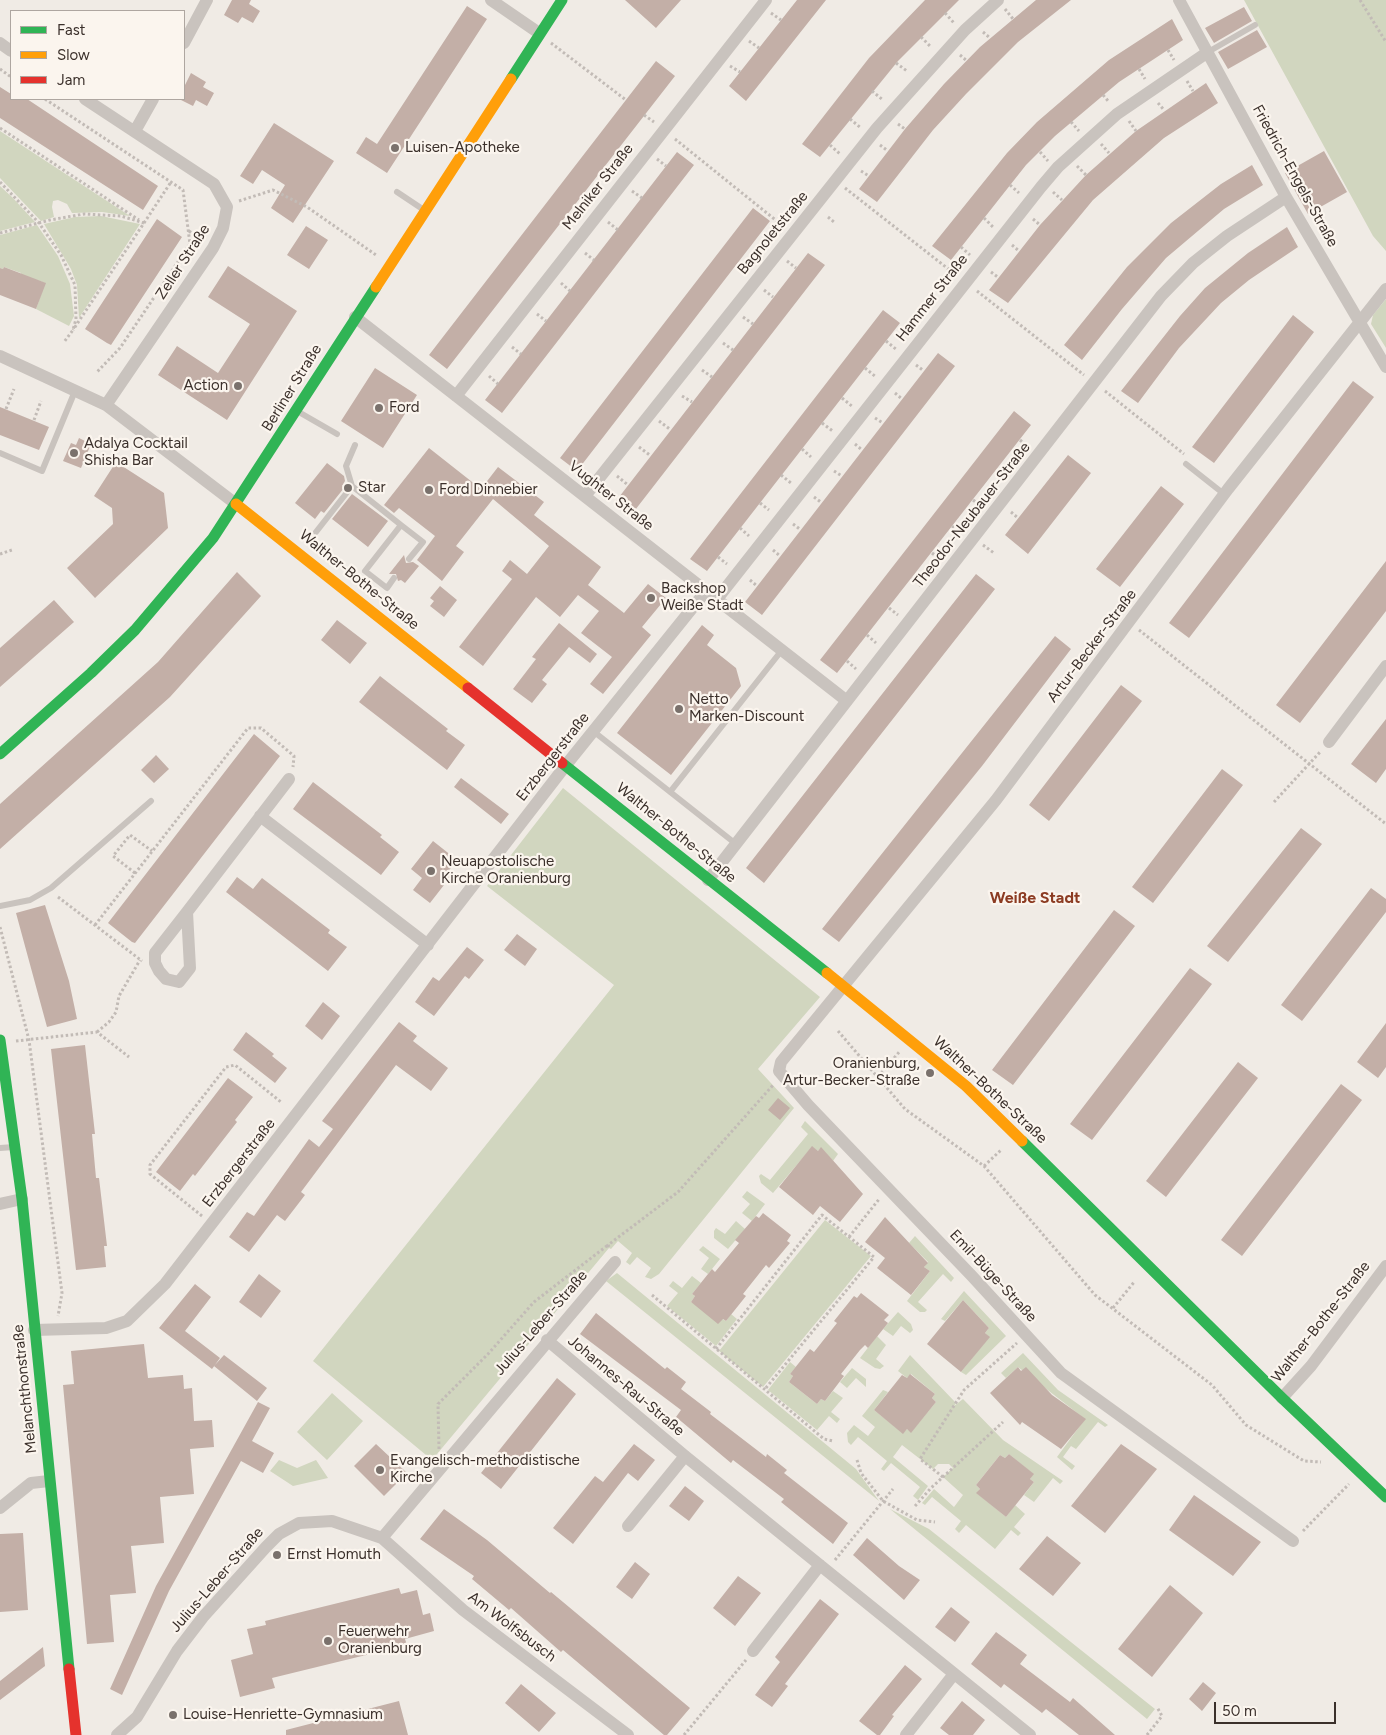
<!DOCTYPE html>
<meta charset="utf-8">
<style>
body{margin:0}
#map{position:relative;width:1386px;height:1735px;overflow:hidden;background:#f0ebe5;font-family:Figtree,sans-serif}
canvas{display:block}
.legend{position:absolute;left:10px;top:10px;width:175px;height:90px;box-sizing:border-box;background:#fbf5ee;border:1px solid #aea6a0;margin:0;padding:6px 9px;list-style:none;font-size:15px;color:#3b302b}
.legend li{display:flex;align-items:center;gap:10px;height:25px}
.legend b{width:25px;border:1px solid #aea6a0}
.scale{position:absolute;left:1214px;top:1702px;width:122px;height:22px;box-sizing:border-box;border:2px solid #3b302b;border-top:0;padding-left:6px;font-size:15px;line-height:18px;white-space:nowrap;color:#3b302b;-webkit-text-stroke:4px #fbf5ee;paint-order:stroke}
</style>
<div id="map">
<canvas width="1386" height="1735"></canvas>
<ul class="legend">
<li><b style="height:6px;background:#30b455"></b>Fast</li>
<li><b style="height:6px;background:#ff9f0a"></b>Slow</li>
<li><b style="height:6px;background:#e5322d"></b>Jam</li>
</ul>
<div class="scale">50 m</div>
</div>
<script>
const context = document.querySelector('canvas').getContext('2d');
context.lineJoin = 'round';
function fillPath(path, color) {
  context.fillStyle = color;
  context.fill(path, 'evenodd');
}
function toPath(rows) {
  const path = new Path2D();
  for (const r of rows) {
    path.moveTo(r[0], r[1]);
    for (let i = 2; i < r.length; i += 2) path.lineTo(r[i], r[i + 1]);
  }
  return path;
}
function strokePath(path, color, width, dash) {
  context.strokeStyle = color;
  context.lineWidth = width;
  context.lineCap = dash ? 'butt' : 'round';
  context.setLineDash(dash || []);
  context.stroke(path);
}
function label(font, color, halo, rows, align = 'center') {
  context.font = font + ' Figtree,sans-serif';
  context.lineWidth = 4.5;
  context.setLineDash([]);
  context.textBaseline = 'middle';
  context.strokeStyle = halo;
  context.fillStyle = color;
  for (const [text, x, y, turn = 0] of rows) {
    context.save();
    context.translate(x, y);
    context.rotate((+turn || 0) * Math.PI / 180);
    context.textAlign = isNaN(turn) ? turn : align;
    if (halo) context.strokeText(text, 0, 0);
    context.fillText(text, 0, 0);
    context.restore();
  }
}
const green = toPath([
 [1244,0,1386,0,1386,251,1373,236],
 [0,131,130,216,102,212,72,213,67,204,58,200,53,201,52,207,54,217,41,221,0,178],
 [0,186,13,198,35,222,0,231],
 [101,216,140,224,79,318,77,285,71,269,44,224,75,217],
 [37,225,58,256,70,284,74,316,69,326,36,309,45,283,37,280,36,282,20,276,21,273,4,267,3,269,0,268,0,235],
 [1386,299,1386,348,1371,324,1373,315],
 [563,788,820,997,758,1069,794,1108,659,1274,651,1279,645,1277,651,1268,637,1257,630,1265,626,1262,632,1253,618,1241,611,1249,609,1248,432,1460,313,1361,614,985,487,886],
 [805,1121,838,1154,833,1161,821,1148,818,1151,812,1147,773,1193,761,1183,759,1176,761,1174,770,1180,808,1134,801,1127],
 [747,1191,765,1204,752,1221,742,1213,750,1204,742,1197],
 [825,1220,871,1256,763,1387,719,1351],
 [736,1221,745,1229,728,1249,714,1238,714,1231,716,1228,725,1234],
 [915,1236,954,1278,951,1282,943,1274,918,1302,927,1310,925,1312,920,1312,907,1301,930,1271,924,1267,928,1262,909,1243],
 [703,1246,720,1259,708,1274,701,1269,709,1258,699,1250],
 [617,1273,856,1469,879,1501,606,1281],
 [692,1276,701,1283,692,1294,695,1296,691,1302,726,1321,731,1314,737,1319,716,1346,667,1306,678,1293,669,1286,673,1281,682,1288],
 [964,1291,1006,1336,966,1375,961,1372,989,1337,985,1333,989,1328,963,1300,945,1321,941,1319],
 [898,1312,911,1324,913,1330,910,1333,901,1326,893,1336,883,1329],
 [877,1336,886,1345,876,1359,884,1366,880,1369,875,1368,860,1358],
 [1023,1353,1058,1390,1108,1425,1105,1427,1098,1422,1076,1449,1071,1446,1063,1457,1075,1466,1072,1470,1057,1457,1085,1419,1018,1367,1006,1378,1001,1373],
 [910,1355,956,1403,954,1406,963,1399,1003,1440,1063,1481,1060,1484,1053,1478,1034,1502,1024,1495,1034,1482,1030,1479,1033,1474,1009,1454,1005,1458,1000,1455,976,1485,980,1489,977,1493,1006,1517,1015,1505,1025,1514,1014,1527,1021,1533,1018,1536,1011,1530,995,1549,966,1525,959,1533,955,1529,961,1521,932,1497,925,1505,922,1503,934,1489,954,1507,963,1495,943,1477,953,1468,949,1464,938,1464,933,1469,902,1445,893,1457,928,1486,918,1500,913,1496,920,1487,891,1463,884,1471,881,1469,887,1461,858,1437,851,1445,848,1442,847,1433,854,1425,868,1436,875,1427,862,1416,883,1390,888,1392,874,1410,903,1433,907,1429,911,1432,936,1402,932,1398,935,1394,911,1374,907,1378,898,1371],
 [790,1362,796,1367,790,1374,793,1376,789,1382,817,1404,821,1399,825,1401,833,1391,843,1398,831,1412,840,1419,837,1423,829,1416,817,1430,768,1390],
 [852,1368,866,1379,866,1387,856,1378,847,1388,840,1382],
 [332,1393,363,1421,327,1460,297,1432],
 [279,1460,297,1468,316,1460,328,1478,293,1486,270,1471],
 [890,1509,929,1529,1155,1709,1147,1719]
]);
const building = toPath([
 [232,0,251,0,249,4,260,11,253,23,242,17,238,23,224,15],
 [625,0,681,0,656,28],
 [797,0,826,0,746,101,729,86],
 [925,0,959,0,898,61,820,157,802,144,869,58],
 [1036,0,1071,0,1018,42,966,94,933,130,877,202,859,189,905,129,944,84,980,47],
 [467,6,487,19,387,173,356,153,366,137,377,144],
 [1244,7,1252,21,1214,43,1205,28],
 [1172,19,1183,40,1119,82,1055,136,1026,165,951,260,932,246,1007,153,1037,122,1109,60],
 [1257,30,1267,47,1228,69,1218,52],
 [656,61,675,76,447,369,429,355],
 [191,73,206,82,203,87,214,93,207,106,196,100,193,106,179,99,184,99,184,87],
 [1206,83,1218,103,1164,138,1093,200,1008,303,989,290,1040,225,1086,175,1136,131],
 [0,87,11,94,11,99,27,99,158,186,143,210,0,118],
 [274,123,334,161,293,223,271,208,285,185,262,170,253,184,240,176],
 [1324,151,1347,192,1308,214,1285,173],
 [677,152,694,165,502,413,485,400],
 [1252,165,1263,185,1224,209,1166,258,1122,309,1082,360,1064,345,1127,267,1171,223,1221,184],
 [753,208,770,221,577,471,560,458],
 [157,219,182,237,111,345,107,343,85,329],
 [306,226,328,240,309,269,287,255],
 [1287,227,1298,247,1249,280,1221,303,1179,348,1138,403,1121,391,1180,316,1205,288,1248,253],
 [808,253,825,265,632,514,616,501],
 [228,266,297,311,227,420,158,375,177,346,218,373,250,324,208,297],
 [4,267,46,283,36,309,0,295,0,268,3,269],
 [883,310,900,323,707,571,690,559],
 [1293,315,1314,332,1214,463,1192,447],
 [938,353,955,366,762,615,745,602],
 [375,368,417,395,383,448,341,421],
 [1353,381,1374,397,1189,638,1169,623],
 [0,407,49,427,39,450,0,435],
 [1014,411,1031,425,837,673,820,660],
 [79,438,91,444,81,468,63,461,71,443,76,445],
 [429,448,481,489,498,467,544,502,534,515,601,567,588,585,624,613,648,584,666,598,642,627,651,635,603,694,590,684,612,657,581,633,599,611,578,595,560,617,536,597,483,666,459,647,512,579,502,571,510,560,527,574,549,546,493,499,456,546,464,552,442,581,417,560,435,536,399,508,394,513,384,505],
 [1068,455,1091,473,1028,554,1005,535],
 [116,462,164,493,168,528,95,598,67,568,113,524,112,508,94,496],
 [327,463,344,476,345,481,342,486,344,488,324,513,321,511,315,519,295,503],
 [1161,486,1184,504,1120,587,1096,569],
 [352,494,388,521,368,547,332,519],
 [404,555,406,563,413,562,419,566,405,583,401,580,398,581,396,574,389,574],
 [1386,561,1386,611,1300,723,1276,705],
 [237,572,261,596,170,697,0,849,0,804,158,662],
 [976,574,995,589,764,883,746,868],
 [440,586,457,600,444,617,430,606,434,601,430,598],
 [54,600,74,622,0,687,0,648],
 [337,620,367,643,350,664,321,640],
 [559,623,597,654,590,663,569,647,542,680,547,684,532,703,513,689,536,659,532,657],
 [702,625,714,635,707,645,736,668,741,686,671,775,617,733],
 [1055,636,1071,649,982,766,839,942,822,929],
 [380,676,448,729,446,731,465,745,447,770,359,702],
 [1121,685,1142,701,1049,821,1029,805],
 [1386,719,1386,769,1376,783,1351,764],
 [254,734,280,756,135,943,132,942,108,923],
 [156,755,169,769,154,783,141,770],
 [1222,769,1243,785,1153,903,1132,887],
 [461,778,509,814,501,824,454,787],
 [313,782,382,835,380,837,399,852,381,875,293,809],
 [1301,828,1322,844,1228,962,1207,946],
 [433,841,457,860,447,873,451,876,430,903,413,890,422,878,411,869],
 [237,877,253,889,262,878,330,930,328,933,344,945,347,947,328,971,226,892],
 [1371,888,1386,899,1386,912,1302,1021,1281,1005],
 [45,905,69,981,77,1019,47,1027,16,913],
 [1114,910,1135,926,1013,1085,992,1070],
 [517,934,537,949,525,966,504,950],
 [467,947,484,960,469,979,465,976,434,1016,415,1002,433,977,439,981],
 [1190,968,1212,984,1092,1140,1070,1124],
 [323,1002,340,1016,322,1040,305,1026],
 [399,1022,417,1036,413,1041,448,1068,431,1091,396,1065,301,1192,305,1195,285,1221,277,1215,249,1252,229,1237,247,1212,254,1216,309,1139,319,1147,333,1129,322,1121],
 [1386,1023,1386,1067,1378,1078,1357,1062],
 [246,1032,274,1054,272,1056,287,1068,275,1083,233,1050],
 [85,1045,95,1134,92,1134,96,1178,99,1178,107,1246,104,1246,106,1267,76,1270,51,1049],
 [1238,1062,1258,1078,1166,1197,1146,1181],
 [228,1078,253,1097,235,1120,237,1122,195,1176,193,1174,180,1191,156,1172],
 [1341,1084,1362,1100,1242,1256,1221,1240],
 [778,1098,790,1108,780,1120,768,1110],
 [812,1146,818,1151,821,1147,863,1194,840,1222,820,1206,813,1215,779,1187],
 [763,1213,791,1235,787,1241,790,1243,769,1268,766,1265,743,1294,746,1296,726,1321,723,1319,718,1324,691,1302,695,1296,692,1294,712,1269,715,1272,739,1243,735,1240,756,1216,759,1218],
 [885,1217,928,1263,924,1267,930,1271,911,1295,877,1268,885,1258,865,1242],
 [259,1274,281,1291,261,1318,239,1302],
 [195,1284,211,1297,185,1331,220,1358,212,1369,159,1328],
 [861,1293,889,1315,884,1320,888,1323,868,1348,865,1345,860,1350,841,1374,844,1376,825,1401,821,1399,817,1404,789,1382,793,1376,790,1374,810,1349,814,1352,837,1323,834,1321,854,1296,857,1298],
 [963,1300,989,1328,985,1333,990,1337,961,1372,927,1344],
 [596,1313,665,1369,667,1367,686,1382,681,1389,711,1412,710,1414,766,1457,767,1454,787,1470,784,1473,848,1523,833,1544,781,1502,784,1499,733,1460,731,1463,676,1417,681,1410,580,1334],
 [144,1344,148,1378,183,1375,184,1389,192,1388,194,1421,212,1420,214,1447,190,1449,194,1494,160,1497,164,1543,131,1546,136,1593,110,1595,114,1642,87,1644,63,1385,74,1384,71,1351],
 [224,1355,267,1388,257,1401,214,1366],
 [1018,1367,1021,1371,1026,1367,1052,1395,1086,1419,1061,1449,1022,1422,1020,1425,990,1393],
 [910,1374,935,1394,932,1398,936,1402,911,1433,907,1429,903,1434,874,1410,902,1375,907,1378],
 [557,1378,576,1394,501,1489,481,1473],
 [258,1402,270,1408,252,1441,274,1453,263,1473,241,1461,169,1591,122,1695,110,1689,156,1586],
 [376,1444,407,1473,384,1496,354,1466],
 [634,1444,655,1460,638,1481,628,1473,573,1544,553,1528,595,1476,603,1482],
 [1121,1444,1157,1469,1105,1533,1071,1506],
 [1009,1454,1034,1474,1030,1479,1034,1482,1006,1517,976,1493,980,1489,976,1485,1000,1455,1005,1458],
 [685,1486,704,1501,689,1521,669,1506],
 [1194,1495,1261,1542,1233,1576,1169,1530],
 [444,1509,487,1540,550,1593,551,1592,690,1708,667,1735,664,1735,563,1650,561,1652,511,1608,509,1610,472,1579,474,1576,420,1539],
 [23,1533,28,1610,0,1612,0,1534],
 [1047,1536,1081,1563,1053,1596,1019,1569],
 [867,1538,899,1566,920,1580,904,1600,853,1555],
 [635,1562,650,1574,632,1599,616,1587],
 [738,1576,761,1593,735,1626,713,1608],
 [1170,1585,1203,1613,1152,1677,1118,1649],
 [399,1588,401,1594,417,1590,423,1615,430,1613,434,1631,405,1639,407,1645,272,1678,275,1688,240,1697,231,1660,253,1654,247,1629,266,1625,265,1621],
 [820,1599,839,1614,785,1684,788,1686,772,1707,755,1695,780,1662,775,1657],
 [951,1607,970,1622,955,1642,935,1627],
 [996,1632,1027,1655,1020,1664,1070,1702,1073,1698,1115,1735,1079,1735,1046,1709,1042,1713,1004,1684,1001,1688,971,1664],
 [43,1647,45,1666,0,1700,0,1681],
 [905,1665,922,1679,892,1715,894,1716,880,1735,877,1735,859,1721],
 [1203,1682,1216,1693,1202,1711,1189,1699],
 [521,1684,556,1713,539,1732,505,1703],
 [399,1701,408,1735,286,1735,286,1730],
 [962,1701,985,1720,973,1735,949,1735,940,1728]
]);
const path = toPath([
 [1360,0,1386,42],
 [1005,9,1013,19],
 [771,13,781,20],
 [945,13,954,23],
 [983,32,990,38],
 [921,37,930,46],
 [749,41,759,48],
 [551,43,626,100],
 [1168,50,1174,60],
 [960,55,967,61],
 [896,63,907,71],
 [730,66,740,72],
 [0,69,11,77],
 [1139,69,1145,79],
 [1187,81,1193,91],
 [872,91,883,100],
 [1103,95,1109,102],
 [45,99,183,190,190,244,120,348,97,372],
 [1158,103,1164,110],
 [644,115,654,122],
 [850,119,861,128],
 [1129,121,1136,131],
 [1071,122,1079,131],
 [898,124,905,129],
 [0,128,139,220],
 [675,139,783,226],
 [1101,144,1109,153],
 [830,145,840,154],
 [880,145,888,151],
 [1040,152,1048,161],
 [657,159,666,166],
 [1077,166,1086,175],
 [861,171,869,176],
 [0,182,39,223,61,255,75,285,76,319,73,330,64,342],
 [1010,185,1019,193],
 [845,188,956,275],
 [632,191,642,198],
 [1053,192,1062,200],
 [239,201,273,190,307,207,376,255],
 [828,217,834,222],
 [984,218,993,227],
 [1033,219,1040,225],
 [608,222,618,230],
 [144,223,171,182],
 [189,231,202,241],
 [0,233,50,220,84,214,121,216,144,223,73,330],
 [1012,245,1019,251],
 [961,247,970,255],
 [585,253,594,260],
 [787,261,796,268],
 [991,272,999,278],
 [561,283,570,291],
 [764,290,773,297],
 [977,291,1084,375],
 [537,314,546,321],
 [743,317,753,324],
 [886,341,897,350],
 [723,343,733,350],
 [512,347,521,354],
 [916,365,924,371],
 [865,368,876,377],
 [702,370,712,377],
 [489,376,498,384],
 [1105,391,1184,454],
 [895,393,902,399],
 [682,396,692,402],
 [842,398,853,407],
 [6,409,14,389],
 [875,418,883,423],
 [34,420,41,401],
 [659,421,671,430],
 [822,423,834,432],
 [1020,440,1027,446],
 [855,444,862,450],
 [639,447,651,456],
 [802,449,811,457],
 [834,471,842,476],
 [996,471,1003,477],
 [781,475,791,483],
 [617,476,628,485],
 [814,497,822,503],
 [973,500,982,507],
 [760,503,769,510],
 [1011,512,1018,518],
 [793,524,801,530],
 [952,526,962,533],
 [740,528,749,536],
 [983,545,994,553],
 [773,550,780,556],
 [932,553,941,560],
 [0,554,12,550],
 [718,557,727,564],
 [912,578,921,586],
 [750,580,757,586],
 [889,608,898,615],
 [1139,630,1386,824],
 [867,635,876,643],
 [847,661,856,669],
 [1274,802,1321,751],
 [135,873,113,856,130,835,152,851],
 [58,897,142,961],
 [95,925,248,728,261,728,294,756,293,767],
 [0,927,29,1040,62,1293,58,1316],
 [838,1031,905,1109,984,1166,1095,1295,1212,1385,1246,1425,1304,1461,1321,1462],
 [97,1032,109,1022,116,1012,119,996,140,960],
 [16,1041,97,1032,129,1057],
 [878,1077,900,1051],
 [984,1166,1001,1150],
 [202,1216,150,1174,150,1165,226,1067,235,1065,281,1102],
 [849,1237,880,1198],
 [609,1247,608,1245,678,1192,774,1084],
 [652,1295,824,1439,833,1441],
 [1113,1308,1135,1281],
 [716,1349,822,1215,874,1257,765,1389],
 [439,1449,438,1404,488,1354,534,1302,608,1245],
 [857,1460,861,1473,883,1501,917,1520,935,1522],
 [943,1477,920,1459,964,1390,1017,1343],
 [915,1506,931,1488,1003,1422],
 [1303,1531,1349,1484],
 [835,1560,893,1489],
 [684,1735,746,1660],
 [1147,1735,1162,1716,1157,1707]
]);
const lane = toPath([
 [1208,52,1255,25],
 [397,192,424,210],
 [297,411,337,434],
 [355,445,346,466,352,486,401,525,365,571,387,588,394,578],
 [0,453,42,471,75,391],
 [1186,464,1224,494],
 [401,525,423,542,409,559],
 [316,532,352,486],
 [593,731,736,844],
 [670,792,782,650],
 [0,906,30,900,51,888,151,801],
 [0,1148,14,1147]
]);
const street = toPath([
 [491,0,539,33],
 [1179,0,1286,197,1386,367],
 [0,43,11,51],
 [184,43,207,0],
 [85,99,214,184,227,207,223,228,213,248,106,405],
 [135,131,153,99],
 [355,317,847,701],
 [0,356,106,405,236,504],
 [456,396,766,0],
 [585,496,877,128,965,30,998,0],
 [717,599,1041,187,1058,167,1117,114,1208,52],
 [1329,742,1386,666],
 [260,816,428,945],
 [708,880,1161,296,1193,263,1227,236,1286,197],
 [187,912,190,968,179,982,166,979,159,971,155,963,155,953,187,912,289,779],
 [0,1204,22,1199],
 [34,1330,106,1328,127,1321,165,1284,566,765,706,591],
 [547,1340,685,1456,1030,1735],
 [1282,1398,1311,1366,1386,1266],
 [0,1508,31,1483,49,1481],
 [628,1526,685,1456],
 [382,1538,615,1262],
 [1293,1541,1061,1373,971,1275,808,1105,779,1071,781,1062,996,800,1228,489,1386,289],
 [753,1651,820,1565],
 [117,1735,137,1717,177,1651,203,1617,266,1547,279,1534,299,1523,332,1521,382,1538,463,1610,628,1735],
 [906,1735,954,1674]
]);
const fast = toPath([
 [511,79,562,0],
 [0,754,91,673,135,630,213,538,376,287],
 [562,763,827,973],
 [0,1040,22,1199,69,1669],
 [1022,1141,1282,1398,1386,1497]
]);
const slow = toPath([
 [376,287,511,79],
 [236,504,468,688],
 [827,973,966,1086,1022,1141]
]);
const jam = toPath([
 [468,688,562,763],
 [69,1669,76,1735]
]);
const markers = [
 [395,148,5,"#7a716c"],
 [238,386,5,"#7a716c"],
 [379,408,5,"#7a716c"],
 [74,453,5,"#7a716c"],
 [348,488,5,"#7a716c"],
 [429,490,5,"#7a716c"],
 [651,598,5,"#7a716c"],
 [679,709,5,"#7a716c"],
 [431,871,5,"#7a716c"],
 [930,1073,5,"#7a716c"],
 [380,1470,5,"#7a716c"],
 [277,1555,5,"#7a716c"],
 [328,1641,5,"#7a716c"],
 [173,1715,5,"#7a716c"]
];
const poiNames = [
 ["Luisen-Apotheke",405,148],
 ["Action",228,386,"right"],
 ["Ford",389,408],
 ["Adalya Cocktail",84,444],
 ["Shisha Bar",84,461],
 ["Star",358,488],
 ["Ford Dinnebier",439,490],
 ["Backshop",661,589],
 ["Weiße Stadt",661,606],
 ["Netto",689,700],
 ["Marken-Discount",689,717],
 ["Neuapostolische",441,862],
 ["Kirche Oranienburg",441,879],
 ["Oranienburg,",920,1064,"right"],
 ["Artur-Becker-Straße",920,1081,"right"],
 ["Evangelisch-methodistische",390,1461],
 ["Kirche",390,1478],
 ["Ernst Homuth",287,1555],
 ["Feuerwehr",338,1632],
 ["Oranienburg",338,1649],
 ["Louise-Henriette-Gymnasium",183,1715]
];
const streetNames = [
 ["Friedrich-Engels-Straße",1295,176,61],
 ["Melniker Straße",598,187,-52],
 ["Bagnoletstraße",773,233,-51],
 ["Zeller Straße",183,262,-57],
 ["Hammer Straße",932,298,-52],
 ["Berliner Straße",292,388,-58],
 ["Vughter Straße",611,496,38],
 ["Theodor-Neubauer-Straße",972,515,-52],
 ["Walther-Bothe-Straße",359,580,39],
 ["Artur-Becker-Straße",1092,646,-53],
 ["Erzbergerstraße",553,757,-52],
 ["Walther-Bothe-Straße",676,833,39],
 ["Walther-Bothe-Straße",990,1090,43],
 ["Erzbergerstraße",239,1163,-52],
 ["Emil-Büge-Straße",993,1276,47],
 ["Walther-Bothe-Straße",1321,1322,-52],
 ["Julius-Leber-Straße",541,1323,-49],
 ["Johannes-Rau-Straße",626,1386,40],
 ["Melanchthonstraße",25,1389,-96],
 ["Julius-Leber-Straße",217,1580,-49],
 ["Am Wolfsbusch",512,1627,37]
];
const neighbourhoodNames = [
 ["Weiße Stadt",1035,898]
];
fillPath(green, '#d1d6bf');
fillPath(building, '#c3afa7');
strokePath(path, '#c2bbb6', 3, [2.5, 2.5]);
strokePath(lane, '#c9c3be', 6);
strokePath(street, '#c9c3be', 12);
strokePath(fast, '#30b455', 11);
strokePath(slow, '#ff9f0a', 11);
strokePath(jam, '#e5322d', 11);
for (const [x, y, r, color] of markers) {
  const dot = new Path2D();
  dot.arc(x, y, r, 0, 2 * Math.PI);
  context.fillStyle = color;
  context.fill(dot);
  strokePath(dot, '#fbf5ee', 2);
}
label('15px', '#3b302b', '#fbf5ee', poiNames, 'left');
label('15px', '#3b302b', '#fbf5ee', streetNames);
label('bold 16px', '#8c3b22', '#fbf5ee', neighbourhoodNames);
</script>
